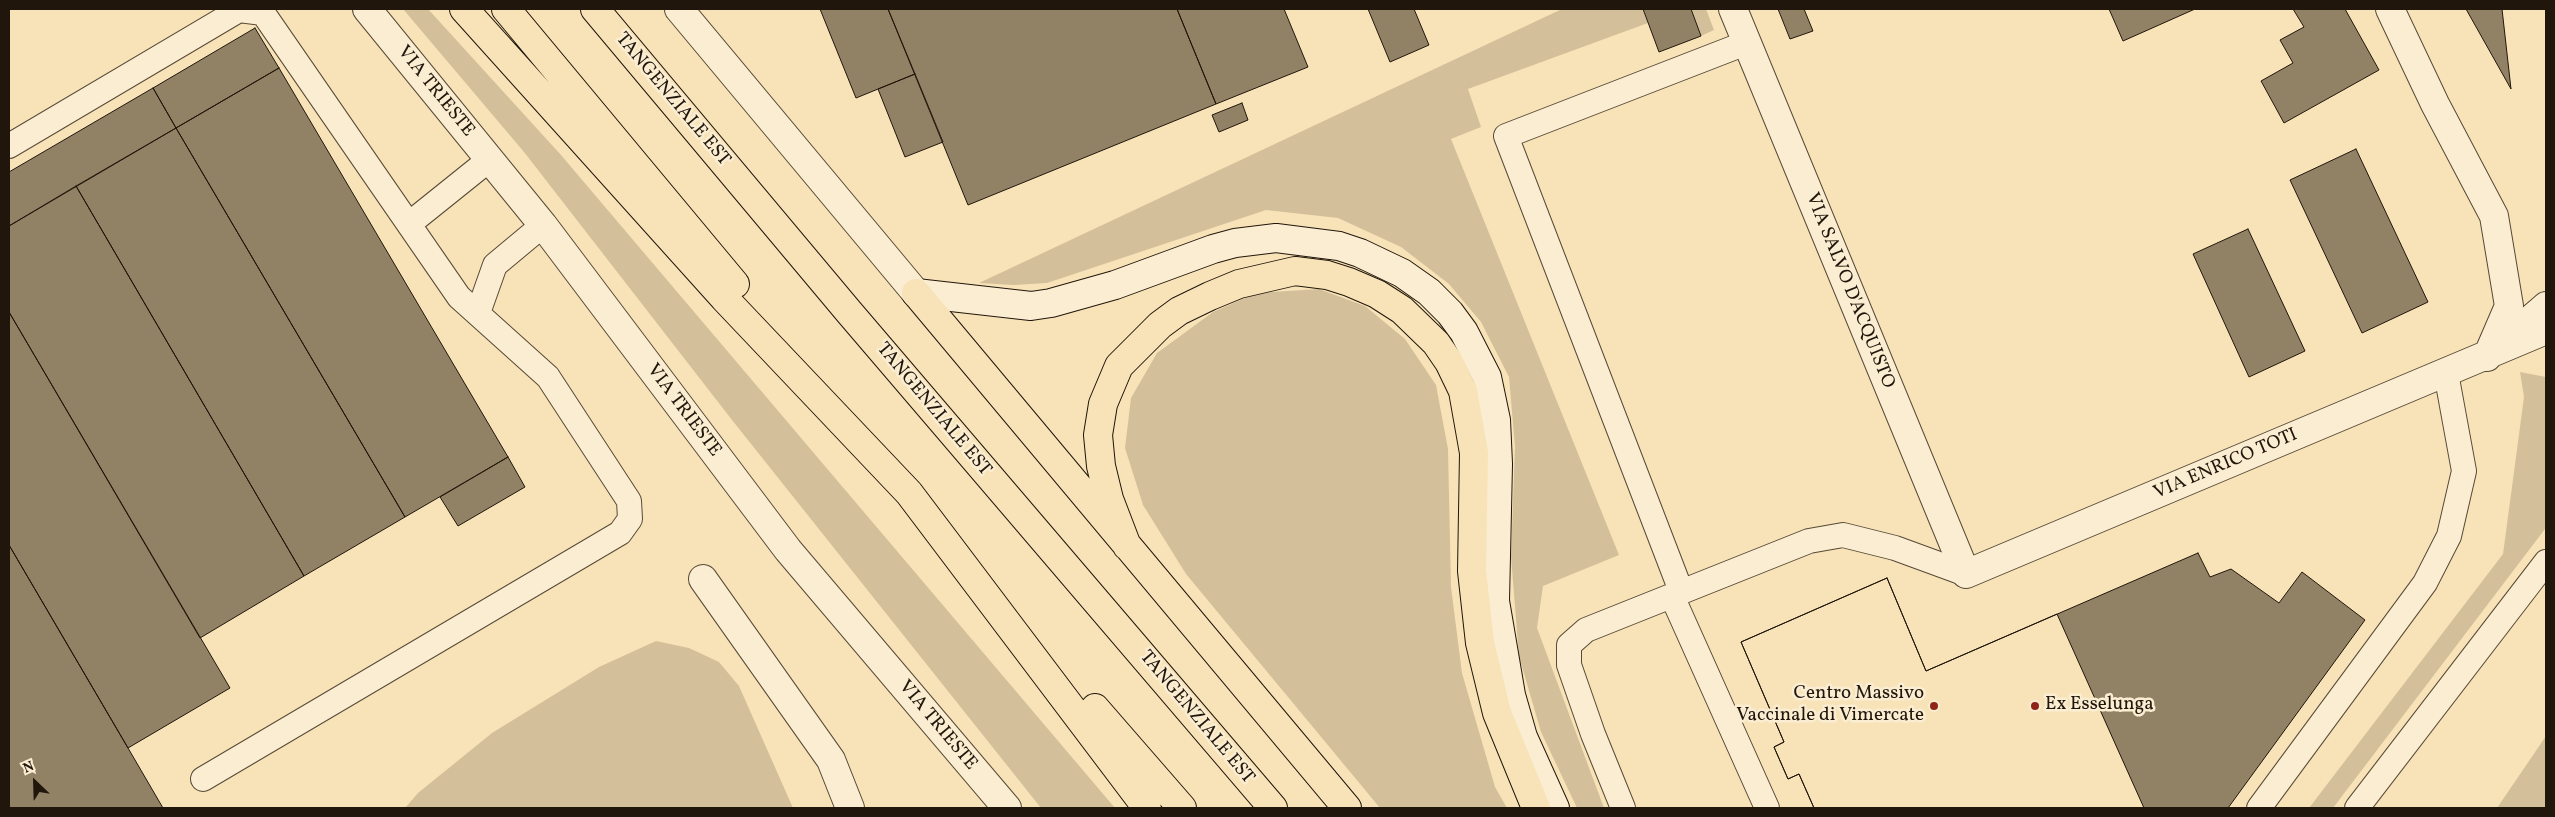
<!DOCTYPE html>
<style>
body{margin:0}
#map{position:relative;width:2555px;height:817px;overflow:hidden;background:#f8e3b8;font-family:Vollkorn,serif}
canvas{display:block}
.frame{position:absolute;inset:0;border:10px solid #21160b;pointer-events:none}
.north{position:absolute;left:10px;top:757px;width:50px;height:50px;-webkit-text-stroke:4px #faedd1;paint-order:stroke;rotate:336deg;font-size:14px;font-weight:700;line-height:20px;text-align:center;color:#21160b}
.north::after{content:'';display:block;margin:auto;width:18px;height:22px;background:#21160b;clip-path:polygon(50% 0,100% 100%,50% 72%,0 100%)}
</style>
<div id="map">
<canvas width="2555" height="817"></canvas>
<div class="frame"></div>
<div class="north">N</div>
</div>
<script>
const context = document.querySelector('canvas').getContext('2d');
context.lineJoin = 'round';
function fillPath(path, color) {
  context.fillStyle = color;
  context.fill(path, 'evenodd');
}
function toPath(rows) {
  const path = new Path2D();
  for (const r of rows) {
    path.moveTo(r[0], r[1]);
    for (let i = 2; i < r.length; i += 2) path.lineTo(r[i], r[i + 1]);
  }
  return path;
}
function strokePath(path, color, width, dash) {
  context.strokeStyle = color;
  context.lineWidth = width;
  context.lineCap = dash ? 'butt' : 'round';
  context.setLineDash(dash || []);
  context.stroke(path);
}
function label(font, color, halo, rows, align = 'center') {
  context.font = font + ' Vollkorn,serif';
  context.lineWidth = 5;
  context.setLineDash([]);
  context.textBaseline = 'middle';
  context.strokeStyle = halo;
  context.fillStyle = color;
  for (const [text, x, y, turn = 0] of rows) {
    context.save();
    context.translate(x, y);
    context.rotate((+turn || 0) * Math.PI / 180);
    context.textAlign = isNaN(turn) ? turn : align;
    if (halo) context.strokeText(text, 0, 0);
    context.fillText(text, 0, 0);
    context.restore();
  }
}
const green = toPath([
 [403,9,428,9,561,155,1115,808,1041,808,732,420,524,152],
 [1562,9,1643,9,1648,23,1468,89,1481,127,1451,139,1619,555,1543,586,1537,628,1604,808,1577,808,1541,732,1519,656,1511,557,1515,447,1509,377,1481,322,1449,284,1401,247,1338,218,1266,210,1047,283,1014,285,979,283],
 [1691,9,1706,9,1714,30,1701,36],
 [1319,289,1365,306,1405,339,1436,385,1448,449,1451,587,1462,673,1495,787,1507,808,1380,808,1186,574,1143,505,1125,448,1131,398,1157,353,1213,312,1256,293],
 [2520,372,2546,377,2545,529,2333,808,2309,808,2503,554,2524,397],
 [656,641,689,648,719,662,739,686,793,808,405,808,418,793,492,733,599,667],
 [2546,736,2546,808,2497,808]
]);
const building = toPath([
 [820,9,888,9,915,74,856,98,820,9],
 [888,9,1177,9,1216,104,968,205,888,9],
 [1177,9,1284,9,1308,67,1216,104,1177,9],
 [1368,9,1414,9,1429,45,1390,62,1368,9],
 [1643,9,1691,9,1701,36,1659,52,1643,9],
 [1778,9,1804,9,1813,31,1790,39,1778,9],
 [2109,9,2195,9,2123,41,2109,9],
 [2293,9,2345,9,2379,70,2284,123,2261,81,2293,63,2280,40,2304,27,2293,9],
 [2466,9,2502,9,2511,89,2466,9],
 [255,28,279,68,176,128,153,88,255,28],
 [279,68,508,457,405,517,176,128,279,68],
 [915,74,943,142,905,157,878,89,915,74],
 [153,88,176,128,9,226,9,172,153,88],
 [1242,103,1248,120,1219,132,1212,115,1242,103],
 [176,128,405,517,304,576,76,186,176,128],
 [2356,149,2428,302,2362,333,2290,180,2356,149],
 [76,186,304,576,200,638,9,312,9,226,76,186],
 [2248,229,2305,351,2249,377,2193,254,2248,229],
 [9,312,230,688,128,748,9,545,9,312],
 [508,457,525,487,458,526,440,497,508,457],
 [9,545,128,748,163,808,9,808,9,545],
 [2198,553,2210,577,2231,569,2279,603,2302,572,2365,620,2228,808,1814,808,1799,774,1788,779,1774,747,1784,742,1741,642,1887,578,1926,671,2198,553],
 [1887,578,1926,671,2057,614,2144,808,1814,808,1799,774,1788,779,1774,747,1784,742,1741,642,1887,578]
]);
const service = toPath([
 [9,146,239,10,263,13,459,297,548,377,629,501,630,519,620,533,203,779],
 [409,224,490,159],
 [478,313,495,265,543,225],
 [1681,591,1506,136,1746,43],
 [1672,596,1767,808],
 [1623,808,1593,734,1569,665,1569,645,1586,630,1809,541,1843,535,1895,548,1966,574],
 [2259,808,2425,583,2449,536,2464,471,2446,373],
 [2357,808,2546,562]
]);
const minor = toPath([
 [367,9,543,225,788,550,1007,808],
 [679,9,916,293],
 [1733,9,1966,574,2546,330],
 [2390,9,2435,104,2494,216,2509,306,2487,357],
 [2509,338,2546,306],
 [703,579,831,760,850,808]
]);
const secondary = toPath([
 [916,293,1031,306,1051,303,1115,285,1213,249,1235,243,1276,238,1339,246,1360,253,1402,273,1429,292,1450,313,1464,332,1487,377,1496,420,1498,464,1495,601,1511,695,1523,737,1555,808]
]);
const motorway = toPath([
 [464,9,724,298,909,493,1147,808],
 [506,9,735,284],
 [595,9,849,312,1273,808],
 [916,293,1347,808],
 [1127,546,1109,499,1101,466,1098,435,1103,404,1119,366,1160,325,1179,311,1210,296,1239,284,1295,271,1327,275,1349,282,1377,294,1402,310,1436,343,1449,362,1463,391,1474,453,1472,571,1480,643,1497,713,1536,808],
 [1095,708,1182,808]
]);
const markers = [
 [1934,706,5,"#8f2418"],
 [2035,706,5,"#8f2418"]
];
const streetNames = [
 ["VIA TRIESTE",435,92,51],
 ["TANGENZIALE EST",672,100,50],
 ["VIA SALVO D'ACQUISTO",1849,291,68],
 ["TANGENZIALE EST",933,410,50],
 ["VIA TRIESTE",683,411,53],
 ["VIA ENRICO TOTI",2226,465,-23],
 ["TANGENZIALE EST",1196,718,50],
 ["VIA TRIESTE",937,726,50]
];
const poiNames = [
 ["Centro Massivo",1924,695],
 ["Vaccinale di Vimercate",1924,717],
 ["Ex Esselunga",2045,706,"left"]
];
fillPath(green, '#d3c09b');
fillPath(building, '#918165');
strokePath(building, '#21160b', 1);
strokePath(service, '#574936', 26);
strokePath(minor, '#574936', 30);
strokePath(secondary, '#21160b', 30);
strokePath(motorway, '#21160b', 30);
strokePath(service, '#faedd1', 24);
strokePath(minor, '#faedd1', 28);
strokePath(secondary, '#faedd1', 28);
strokePath(motorway, '#f8e3b8', 28);
for (const [x, y, r, color] of markers) {
  const dot = new Path2D();
  dot.arc(x, y, r, 0, 2 * Math.PI);
  context.fillStyle = color;
  context.fill(dot);
  strokePath(dot, '#faedd1', 2);
}
label('19px', '#21160b', '#faedd1', streetNames);
label('19px', '#21160b', '#faedd1', poiNames, 'right');
</script>
